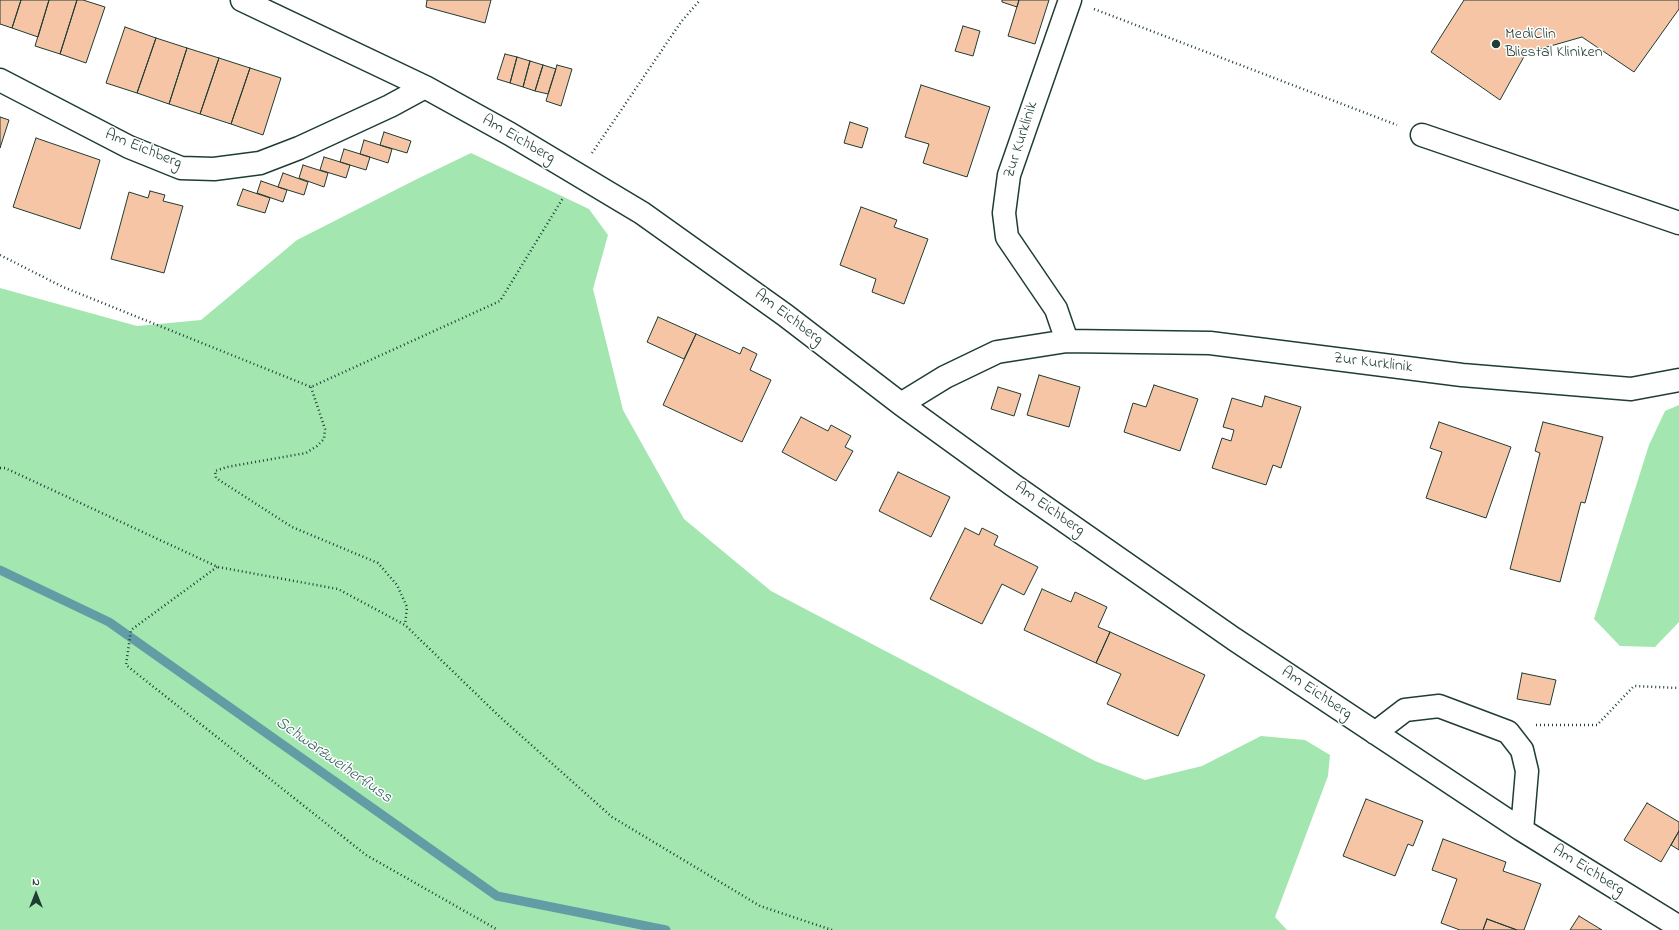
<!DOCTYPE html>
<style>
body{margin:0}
#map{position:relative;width:1679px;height:930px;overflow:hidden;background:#fff;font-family:"Indie Flower",sans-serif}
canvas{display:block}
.north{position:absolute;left:16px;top:874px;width:40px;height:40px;-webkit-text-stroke:3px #fff;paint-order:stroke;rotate:0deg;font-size:11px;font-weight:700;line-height:16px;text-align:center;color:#1f3d34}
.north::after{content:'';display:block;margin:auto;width:14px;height:18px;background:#1f3d34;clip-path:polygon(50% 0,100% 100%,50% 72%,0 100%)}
</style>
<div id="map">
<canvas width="1679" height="930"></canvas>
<div class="north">N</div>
</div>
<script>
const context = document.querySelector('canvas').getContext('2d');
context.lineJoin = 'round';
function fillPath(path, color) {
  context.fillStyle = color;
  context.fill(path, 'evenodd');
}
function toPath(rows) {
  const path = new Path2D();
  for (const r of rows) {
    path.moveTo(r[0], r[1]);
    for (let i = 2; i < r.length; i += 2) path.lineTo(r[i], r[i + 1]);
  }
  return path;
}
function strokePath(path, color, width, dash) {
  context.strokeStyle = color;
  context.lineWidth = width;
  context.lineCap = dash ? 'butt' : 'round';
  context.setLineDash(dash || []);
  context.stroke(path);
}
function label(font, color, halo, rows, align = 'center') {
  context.font = font + ' "Indie Flower",sans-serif';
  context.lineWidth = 3;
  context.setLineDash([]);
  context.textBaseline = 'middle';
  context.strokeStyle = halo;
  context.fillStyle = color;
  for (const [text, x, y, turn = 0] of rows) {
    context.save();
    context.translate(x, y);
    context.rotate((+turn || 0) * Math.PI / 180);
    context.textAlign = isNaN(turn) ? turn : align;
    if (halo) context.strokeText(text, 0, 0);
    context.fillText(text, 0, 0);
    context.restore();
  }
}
const green = toPath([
 [471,153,589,209,608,235,593,289,623,410,684,519,771,591,1095,761,1145,780,1202,766,1261,736,1305,740,1330,755,1328,776,1275,917,1287,930,0,930,0,288,137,326,201,320,297,240,417,179],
 [1679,405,1679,622,1655,647,1620,646,1594,619,1649,445,1665,411]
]);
const stream = toPath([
 [0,570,109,622,497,896,666,930]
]);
const building = toPath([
 [0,0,21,0,12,28,0,24,0,0],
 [21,0,49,0,38,37,12,28,21,0],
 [49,0,77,0,60,54,35,46,49,0],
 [77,0,83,0,105,7,86,63,60,54,77,0],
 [427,0,491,0,485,23,426,7,427,0],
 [1002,0,1019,0,1017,7,1002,2,1002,0],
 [1019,0,1049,0,1035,44,1008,36,1019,0],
 [1464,0,1679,0,1679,9,1634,72,1582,37,1526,53,1500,100,1431,52,1464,0],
 [963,26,980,31,973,56,955,51,963,26],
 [125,27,156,38,137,93,106,83,125,27],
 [156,38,187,48,169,104,137,93,156,38],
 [187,48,219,58,200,114,169,104,187,48],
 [505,54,517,57,510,83,497,79,505,54],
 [517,57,530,61,523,87,510,83,517,57],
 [219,58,250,68,231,124,200,114,219,58],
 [530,61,543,65,535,91,523,87,530,61],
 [543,65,556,69,548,94,535,91,543,65],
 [557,65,572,69,561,106,546,101,557,65],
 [250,68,281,78,263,135,231,124,250,68],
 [921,85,990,107,967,177,923,163,929,144,905,137,921,85],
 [0,117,9,120,0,148,0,117],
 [850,122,868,128,862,148,844,143,850,122],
 [384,132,411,141,407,153,380,145,384,132],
 [36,138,100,160,80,229,13,207,36,138],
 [364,140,392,149,388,163,360,154,364,140],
 [344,149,370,157,366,170,340,162,344,149],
 [324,157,350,165,346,178,320,170,324,157],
 [303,165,328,173,324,187,299,178,303,165],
 [283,173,308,182,304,195,278,187,283,173],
 [261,181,287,190,283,202,257,193,261,181],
 [243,189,270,198,265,213,237,205,243,189],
 [150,191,165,195,163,201,183,206,164,273,111,259,129,192,148,198,150,191],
 [861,207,897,220,894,227,928,239,904,304,872,292,876,279,840,265,861,207],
 [658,317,696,334,684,359,647,342,658,317],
 [696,334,740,354,743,347,757,354,750,370,771,380,742,442,663,405,696,334],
 [1039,375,1080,387,1069,427,1027,415,1039,375],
 [1154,385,1198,399,1180,451,1124,432,1133,403,1146,407,1154,385],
 [998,387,1021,394,1014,416,991,409,998,387],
 [1265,396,1301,407,1281,468,1273,465,1266,485,1212,468,1222,438,1231,441,1234,430,1223,427,1232,398,1262,407,1265,396],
 [801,417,828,431,831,425,851,436,845,447,853,451,836,481,782,452,801,417],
 [1439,422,1511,447,1486,518,1426,498,1442,452,1430,448,1439,422],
 [1543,422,1603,437,1585,503,1581,502,1560,582,1510,569,1540,453,1535,451,1543,422],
 [898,472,950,497,931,537,879,511,898,472],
 [965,528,979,535,982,528,998,536,994,545,1038,567,1024,595,1002,584,982,624,930,599,965,528],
 [1042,589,1071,602,1075,592,1107,607,1098,627,1110,632,1096,663,1024,630,1042,589],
 [1110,632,1205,675,1178,736,1107,704,1121,674,1096,663,1110,632],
 [1522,673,1556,680,1550,705,1517,699,1522,673],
 [1366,799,1423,821,1413,846,1408,844,1395,876,1343,856,1366,799],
 [1647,803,1679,822,1679,831,1661,862,1624,840,1647,803],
 [1679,831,1679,850,1671,845,1679,831],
 [1443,839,1506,862,1503,871,1541,884,1524,930,1517,930,1487,919,1483,930,1460,930,1441,923,1457,879,1432,870,1443,839],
 [1579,916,1602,930,1570,930,1579,916],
 [1487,919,1517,930,1483,930,1487,919]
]);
const path = toPath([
 [1094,9,1397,125],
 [592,153,681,22,700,0],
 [0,255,63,287,311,387,500,301,563,198],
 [311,387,325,429,324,439,317,446,306,453,227,467,215,471,216,478,292,527,378,563,397,585,407,607,405,625],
 [0,468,5,468,218,567,338,589,405,625,500,717,612,817,760,906,832,930],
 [217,567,131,630,126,665,366,855,498,930],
 [1536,725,1597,725,1634,686,1679,688]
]);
const minor = toPath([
 [242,0,425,87,510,134,642,213,785,315,901,404,1013,485,1234,639,1522,830,1679,927],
 [0,80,129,147,181,168,214,169,260,163,299,148,390,106,425,87],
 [1422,135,1679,223],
 [1067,341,1056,309,1007,237,1004,213,1009,175,1070,0],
 [901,404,945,377,997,352,1067,341,1210,343,1462,375,1631,389,1679,380],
 [1375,733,1405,710,1439,706,1508,732,1522,750,1527,771,1522,830]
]);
const markers = [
 [1496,44,5,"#1f3d34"]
];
const poiNames = [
 ["MediClin",1505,35],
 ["Bliestal Kliniken",1505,53]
];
const streetNames = [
 ["Am Eichberg",518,140,30],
 ["Zur Kurklinik",1022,140,-72],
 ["Am Eichberg",143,150,22],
 ["Am Eichberg",788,318,37],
 ["Zur Kurklinik",1373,364,7],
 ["Am Eichberg",1049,510,35],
 ["Am Eichberg",1316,694,34],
 ["Am Eichberg",1588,871,32]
];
const waterNames = [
 ["Schwarzweiherfluss",333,761,35]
];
fillPath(green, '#a3e6b0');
strokePath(stream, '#629ca4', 9);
fillPath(building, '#f5c5a5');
strokePath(building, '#1f3d34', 1);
strokePath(minor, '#1f3d34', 25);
strokePath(path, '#1f3d34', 2.5, [1, 3]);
strokePath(minor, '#fff', 22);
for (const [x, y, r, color] of markers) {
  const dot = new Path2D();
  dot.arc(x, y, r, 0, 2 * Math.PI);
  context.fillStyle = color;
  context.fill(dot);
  strokePath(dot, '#fff', 1.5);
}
label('16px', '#1f3d34', '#fff', poiNames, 'left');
label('16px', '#1f3d34', '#fff', streetNames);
label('italic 17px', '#3b6463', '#fff', waterNames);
</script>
